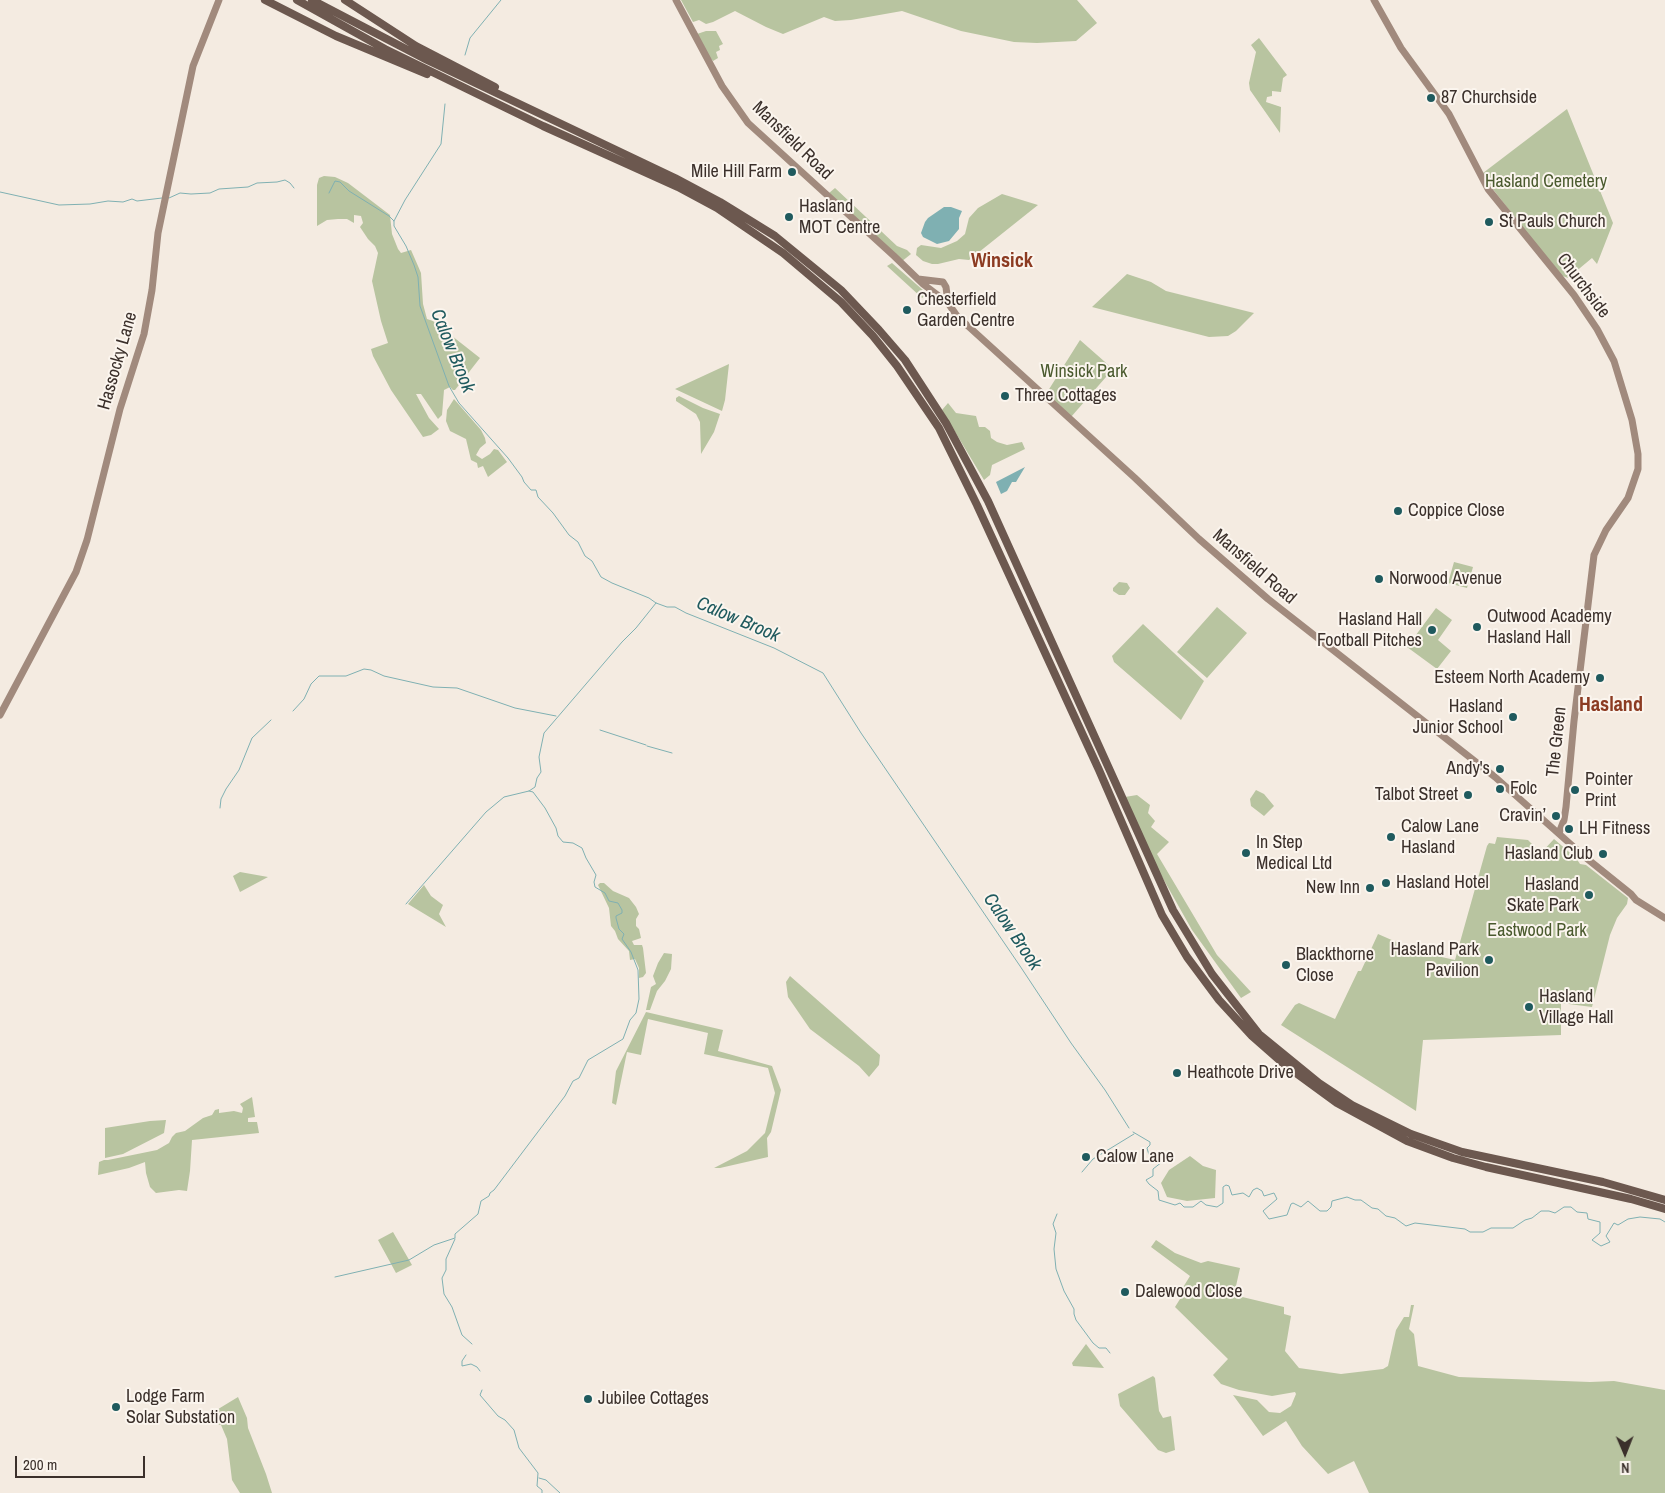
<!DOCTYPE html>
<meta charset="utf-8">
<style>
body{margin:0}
#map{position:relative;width:1665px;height:1493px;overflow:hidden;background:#f4ebe1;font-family:"Archivo Narrow",sans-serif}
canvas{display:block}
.north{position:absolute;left:1600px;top:1428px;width:50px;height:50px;-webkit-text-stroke:4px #fbf5ee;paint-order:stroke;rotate:179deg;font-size:14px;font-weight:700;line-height:20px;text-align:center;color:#3b302b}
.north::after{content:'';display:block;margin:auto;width:18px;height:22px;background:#3b302b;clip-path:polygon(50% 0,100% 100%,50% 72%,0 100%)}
.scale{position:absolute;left:15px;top:1456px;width:130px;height:22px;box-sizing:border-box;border:2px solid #3b302b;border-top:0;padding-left:6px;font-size:15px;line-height:18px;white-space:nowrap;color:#3b302b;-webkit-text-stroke:4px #fbf5ee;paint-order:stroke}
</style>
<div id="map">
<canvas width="1665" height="1493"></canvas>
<div class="north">N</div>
<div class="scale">200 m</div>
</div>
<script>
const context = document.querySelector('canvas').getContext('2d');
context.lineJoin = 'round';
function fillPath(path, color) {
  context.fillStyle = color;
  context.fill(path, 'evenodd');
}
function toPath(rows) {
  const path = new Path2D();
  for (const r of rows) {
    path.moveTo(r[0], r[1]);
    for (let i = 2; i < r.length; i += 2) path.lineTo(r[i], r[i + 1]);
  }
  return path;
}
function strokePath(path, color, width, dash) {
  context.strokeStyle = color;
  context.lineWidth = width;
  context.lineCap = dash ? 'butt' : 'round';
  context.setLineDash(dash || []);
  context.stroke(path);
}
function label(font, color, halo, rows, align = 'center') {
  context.font = font + ' "Archivo Narrow",sans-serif';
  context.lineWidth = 4;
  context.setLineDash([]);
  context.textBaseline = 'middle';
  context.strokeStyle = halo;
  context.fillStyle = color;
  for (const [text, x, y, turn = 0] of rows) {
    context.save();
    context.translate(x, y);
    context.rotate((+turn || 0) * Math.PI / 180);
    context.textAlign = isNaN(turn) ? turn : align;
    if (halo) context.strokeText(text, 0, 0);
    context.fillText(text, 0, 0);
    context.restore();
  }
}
const green = toPath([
 [681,0,1077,0,1097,23,1076,41,1037,43,1014,42,961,31,902,11,851,20,835,21,824,17,783,34,766,27,735,11,713,22,706,24,699,20,693,22],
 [706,31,716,31,723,44,719,46,720,50,716,52,718,58,713,61,707,54,697,34],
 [1259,38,1287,75,1283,78,1281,92,1272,91,1272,96,1267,97,1266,102,1281,107,1280,133,1250,90,1249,83,1256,52,1251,45],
 [1567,109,1613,223,1597,264,1592,258,1568,278,1560,275,1492,188,1483,173],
 [324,176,335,177,348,183,390,215,392,234,398,249,401,253,411,250,418,266,421,273,423,304,427,319,433,321,480,358,455,390,453,390,450,387,444,390,442,415,438,419,421,394,416,394,429,418,439,429,431,435,423,437,391,390,373,356,371,349,388,343,381,321,372,281,378,253,375,246,368,239,360,227,363,223,361,216,354,215,354,223,347,219,338,219,327,220,317,226,317,185,319,178],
 [835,188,897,246,907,250,911,254,901,262,829,193],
 [1002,194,1038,205,969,260,959,259,938,264,932,264,923,261,916,255,917,248,921,245,941,248,957,241,965,234,969,218,978,208],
 [892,263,924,291,926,295,922,298,887,266],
 [1127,274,1151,282,1166,291,1254,313,1236,331,1228,336,1209,337,1092,307],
 [1080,340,1113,369,1071,417,1046,394],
 [729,364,725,400,722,411,675,389],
 [679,396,703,408,720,414,714,432,701,454,700,422,696,414,676,401,676,398],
 [454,399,481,430,485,438,486,443,480,448,476,455,482,459,490,454,494,449,498,450,507,462,488,477,483,466,478,468,477,463,471,460,466,439,450,431,446,421,447,410],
 [948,403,956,413,976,416,979,427,985,427,990,431,991,438,997,442,1007,445,1022,442,1025,449,992,465,990,475,984,480,942,410],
 [1454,562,1473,567,1467,588,1448,583],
 [1119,582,1127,583,1130,588,1125,595,1119,595,1113,591,1113,588],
 [1217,607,1247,633,1207,678,1177,652],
 [1436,608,1452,620,1438,640,1451,651,1437,669,1407,647],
 [1143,624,1204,681,1181,720,1114,662,1112,656],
 [1256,790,1264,794,1274,806,1264,816,1251,806,1250,799],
 [1137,795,1150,805,1148,813,1155,821,1151,827,1169,842,1157,854,1217,955,1251,992,1241,998,1192,930,1152,859,1125,797],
 [1497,837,1528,840,1541,853,1554,839,1576,858,1580,864,1586,865,1628,898,1627,904,1617,918,1610,935,1592,1007,1561,1003,1561,1035,1423,1040,1416,1111,1281,1025,1295,1005,1299,1003,1335,1019,1358,971,1361,971,1378,934,1419,952,1455,960,1487,846,1489,843,1495,844],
 [240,872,268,877,240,892,233,876],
 [600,883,604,883,613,891,629,898,636,907,639,914,636,919,636,926,639,929,641,938,632,941,634,945,642,945,643,948,646,973,643,977,639,978,639,968,635,959,630,960,629,951,618,939,615,931,611,926,609,908,598,885],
 [424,885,431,896,443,905,439,914,446,927,408,904],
 [664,953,672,954,671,969,665,981,657,991,650,1010,646,1010,651,987,656,984,653,976,658,963],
 [790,976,880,1055,879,1065,869,1077,859,1066,810,1029,788,997,786,982],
 [646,1012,723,1030,718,1051,772,1066,781,1090,771,1132,767,1138,768,1157,720,1168,714,1168,747,1151,765,1133,775,1093,768,1068,704,1054,708,1033,648,1019,641,1055,627,1052,616,1105,612,1103,616,1071],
 [252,1097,255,1117,248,1118,248,1122,257,1122,259,1133,192,1140,190,1171,187,1191,179,1190,156,1193,150,1187,146,1173,145,1162,129,1168,98,1175,99,1162,104,1160,108,1160,157,1150,169,1143,172,1137,176,1133,185,1131,203,1118,212,1115,215,1110,219,1109,219,1113,234,1111,242,1113,243,1108,240,1104],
 [166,1120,164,1133,123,1154,105,1158,105,1128,150,1121],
 [1190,1156,1203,1166,1216,1170,1215,1198,1187,1201,1167,1197,1161,1183,1169,1170],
 [393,1232,412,1265,396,1273,378,1240],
 [1156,1240,1175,1253,1201,1263,1208,1261,1240,1268,1234,1295,1284,1307,1284,1314,1291,1316,1285,1351,1299,1368,1341,1374,1383,1369,1388,1366,1396,1330,1404,1317,1409,1317,1411,1305,1414,1305,1409,1329,1414,1334,1418,1366,1459,1377,1590,1382,1614,1381,1665,1390,1665,1493,1369,1493,1354,1461,1328,1474,1302,1446,1286,1421,1263,1436,1233,1395,1257,1400,1269,1412,1280,1413,1291,1406,1296,1394,1295,1392,1272,1396,1239,1390,1221,1384,1213,1375,1228,1359,1175,1307,1180,1299,1186,1294,1182,1289,1190,1276,1151,1247],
 [1086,1344,1104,1368,1073,1366,1072,1363],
 [1153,1376,1155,1378,1159,1411,1163,1418,1171,1416,1175,1450,1166,1453,1158,1450,1120,1406,1118,1394],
 [238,1397,247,1418,248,1428,266,1474,272,1493,240,1493,232,1480,227,1439,221,1425,207,1423,202,1415,210,1414]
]);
const water = toPath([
 [944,207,951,207,962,211,959,218,959,229,949,241,937,244,923,237,921,233,925,222,928,218],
 [1025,467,1016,482,1012,482,1007,491,1001,494,996,482]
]);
const stream = toPath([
 [465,55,470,38,501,0],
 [0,192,59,205,90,204,108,201,123,202,132,199,137,201,162,198],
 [329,193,335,181,340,182,349,191,389,216,394,221,394,226,406,246,414,265,418,277,420,306,449,386,459,403,508,458,522,477,524,482,531,490,536,490,538,497,553,513,569,535,578,542,585,556,592,561,601,577,612,583,649,598,656,603,667,607,675,607,686,613,774,648,823,673,861,733,1020,966,1071,1043,1105,1090,1129,1128],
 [169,198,180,193,191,194,210,193,219,189,248,187,257,183,277,182,285,180,290,183,294,188],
 [394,221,405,200,441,144,445,104],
 [293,711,304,699,311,684,319,676,346,676,364,669,371,670,384,676,433,687,457,688,515,708,556,716],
 [600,730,646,745],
 [647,746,672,753],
 [220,808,221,799,226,789,239,770,252,738,271,720],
 [406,904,486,812,504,797,529,791,535,787,537,778,541,772,539,757,544,733,622,642,636,628,656,603],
 [1133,1132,1150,1142,1150,1145,1147,1148,1149,1155,1159,1158,1162,1162,1153,1169,1153,1176,1146,1180,1149,1184,1158,1191,1159,1200,1175,1205,1180,1203,1184,1207,1193,1207,1201,1201,1206,1205,1217,1207,1223,1203,1223,1187,1226,1185,1229,1186,1232,1195,1243,1193,1249,1197,1253,1190,1257,1188,1262,1191,1264,1196,1274,1193,1277,1199,1263,1211,1269,1219,1287,1215,1291,1204,1293,1203,1301,1207,1308,1201,1320,1211,1327,1211,1331,1207,1332,1201,1347,1197,1355,1200,1361,1200,1372,1208,1378,1209,1386,1216,1395,1218,1406,1226,1415,1223,1465,1229,1470,1232,1483,1232,1491,1228,1513,1228,1525,1220,1532,1218,1541,1211,1549,1211,1555,1213,1564,1207,1571,1207,1577,1212,1587,1213,1588,1219,1600,1222,1600,1233,1592,1240,1601,1246,1610,1242,1606,1236,1614,1223,1618,1225,1628,1219,1640,1217,1660,1219,1665,1222],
 [1082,1172,1093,1159,1134,1134],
 [1057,1214,1053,1224,1056,1233,1054,1249,1056,1269,1064,1291,1074,1309,1074,1314,1076,1320,1093,1343,1099,1348,1106,1348,1110,1353],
 [455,1239,446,1259,446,1270,442,1278,444,1294,452,1307,462,1335,472,1344],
 [335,1277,409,1260,434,1245,455,1238,455,1234,478,1214,481,1201,489,1196,490,1193,494,1190,565,1096,573,1081,579,1078,588,1060,623,1039,630,1020,636,1013,639,999,638,970,631,952,622,939,624,934,619,929,616,918,616,916,622,913,622,910,618,903,609,901,605,893,595,887,594,882,596,875,586,858,582,848,573,843,563,842,558,836,556,828,545,808,533,792,529,791],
 [466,1355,462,1361,462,1366,471,1364,477,1367,480,1371],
 [482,1390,480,1395,498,1416,505,1420,514,1430,519,1448,538,1473,537,1486,542,1490,542,1493],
 [539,1478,546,1480,560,1493]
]);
const secondary = toPath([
 [676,0,722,86,748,123,894,256,923,284,948,303],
 [1374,0,1401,48,1449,114,1488,189,1574,295,1597,329,1614,361,1632,420,1638,454,1638,469,1628,498,1606,530,1594,555,1574,721,1566,807,1564,820,1559,833],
 [918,279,943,282,946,287,948,303,957,316,1135,478,1199,539,1268,599,1495,777,1585,857,1631,894,1636,900,1665,918],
 [0,715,76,572,87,540,120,409,144,334,152,290,158,233,193,66,219,0]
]);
const trunk = toPath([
 [265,0,336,36,427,74],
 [297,0,385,49,543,126,678,187,717,208,783,253,841,302,873,336,897,366,939,428,977,505,1099,770,1162,915,1187,957,1219,1000,1252,1036,1285,1065,1337,1103,1407,1141,1453,1158,1486,1167,1631,1199,1665,1209],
 [312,0,427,60,675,178,720,202,775,236,841,290,879,330,905,360,946,423,988,501,1173,910,1212,974,1259,1034,1319,1083,1352,1105,1411,1134,1462,1152,1603,1182,1665,1200],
 [345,0,416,46,495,87]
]);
const markers = [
 [1431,98,5,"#1f5a5e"],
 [792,172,5,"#1f5a5e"],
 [789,217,5,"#1f5a5e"],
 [1489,222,5,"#1f5a5e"],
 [907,310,5,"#1f5a5e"],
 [1005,396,5,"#1f5a5e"],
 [1398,511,5,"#1f5a5e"],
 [1379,579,5,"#1f5a5e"],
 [1477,627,5,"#1f5a5e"],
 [1432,630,5,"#1f5a5e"],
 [1600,678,5,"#1f5a5e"],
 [1513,717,5,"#1f5a5e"],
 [1500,769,5,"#1f5a5e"],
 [1500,789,5,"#1f5a5e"],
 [1575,790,5,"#1f5a5e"],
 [1468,795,5,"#1f5a5e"],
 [1556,816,5,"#1f5a5e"],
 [1569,829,5,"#1f5a5e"],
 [1391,837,5,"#1f5a5e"],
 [1246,853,5,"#1f5a5e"],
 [1603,854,5,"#1f5a5e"],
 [1386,883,5,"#1f5a5e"],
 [1370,888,5,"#1f5a5e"],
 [1589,895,5,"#1f5a5e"],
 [1489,960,5,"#1f5a5e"],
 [1286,965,5,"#1f5a5e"],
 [1529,1007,5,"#1f5a5e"],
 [1177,1073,5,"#1f5a5e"],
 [1086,1157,5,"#1f5a5e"],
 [1125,1292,5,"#1f5a5e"],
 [588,1399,5,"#1f5a5e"],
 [116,1407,5,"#1f5a5e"]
];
const poiNames = [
 ["87 Churchside",1441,98],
 ["Mile Hill Farm",782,172,"right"],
 ["Hasland",799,207],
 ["MOT Centre",799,228],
 ["St Pauls Church",1499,222],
 ["Chesterfield",917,300],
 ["Garden Centre",917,321],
 ["Three Cottages",1015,396],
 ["Coppice Close",1408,511],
 ["Norwood Avenue",1389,579],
 ["Outwood Academy",1487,617],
 ["Hasland Hall",1487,638],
 ["Hasland Hall",1422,620,"right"],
 ["Football Pitches",1422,641,"right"],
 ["Esteem North Academy",1590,678,"right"],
 ["Hasland",1503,707,"right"],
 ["Junior School",1503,728,"right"],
 ["Andy's",1490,769,"right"],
 ["Pointer",1585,780],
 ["Print",1585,801],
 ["Folc",1510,789],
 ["Talbot Street",1458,795,"right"],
 ["Cravin’",1546,816,"right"],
 ["Calow Lane",1401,827],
 ["Hasland",1401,848],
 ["LH Fitness",1579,829],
 ["In Step",1256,843],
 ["Medical Ltd",1256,864],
 ["Hasland Club",1593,854,"right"],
 ["Hasland Hotel",1396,883],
 ["Hasland",1579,885,"right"],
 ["Skate Park",1579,906,"right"],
 ["New Inn",1360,888,"right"],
 ["Hasland Park",1479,950,"right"],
 ["Pavilion",1479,971,"right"],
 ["Blackthorne",1296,955],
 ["Close",1296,976],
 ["Hasland",1539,997],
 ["Village Hall",1539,1018],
 ["Heathcote Drive",1187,1073],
 ["Calow Lane",1096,1157],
 ["Dalewood Close",1135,1292],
 ["Lodge Farm",126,1397],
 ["Solar Substation",126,1418],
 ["Jubilee Cottages",598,1399]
];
const streetNames = [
 ["Mansfield Road",792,141,44],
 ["Churchside",1583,286,53],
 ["Hassocky Lane",118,361,-74],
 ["Mansfield Road",1254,567,41],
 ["The Green",1557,742,-84]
];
const parkNames = [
 ["Hasland Cemetery",1546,182],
 ["Winsick Park",1084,372],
 ["Eastwood Park",1537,931]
];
const waterNames = [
 ["Calow Brook",452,351,68],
 ["Calow Brook",738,620,23],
 ["Calow Brook",1012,932,56]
];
const quarterNames = [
 ["Winsick",1002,262],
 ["Hasland",1611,706]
];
fillPath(green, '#b8c4a0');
fillPath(water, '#7fb0b2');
strokePath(stream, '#7fb0b2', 1);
strokePath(secondary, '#a18a7d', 7);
strokePath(trunk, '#6c584f', 8);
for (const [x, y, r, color] of markers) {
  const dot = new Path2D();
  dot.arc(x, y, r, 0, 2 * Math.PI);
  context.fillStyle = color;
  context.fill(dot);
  strokePath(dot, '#fbf5ee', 2);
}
label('18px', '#3b302b', '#fbf5ee', poiNames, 'left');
label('18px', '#3b302b', '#fbf5ee', streetNames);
label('18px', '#4a5a2e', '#fbf5ee', parkNames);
label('italic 19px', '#1f5a5e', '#fbf5ee', waterNames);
label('bold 20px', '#8c3b22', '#fbf5ee', quarterNames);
</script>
